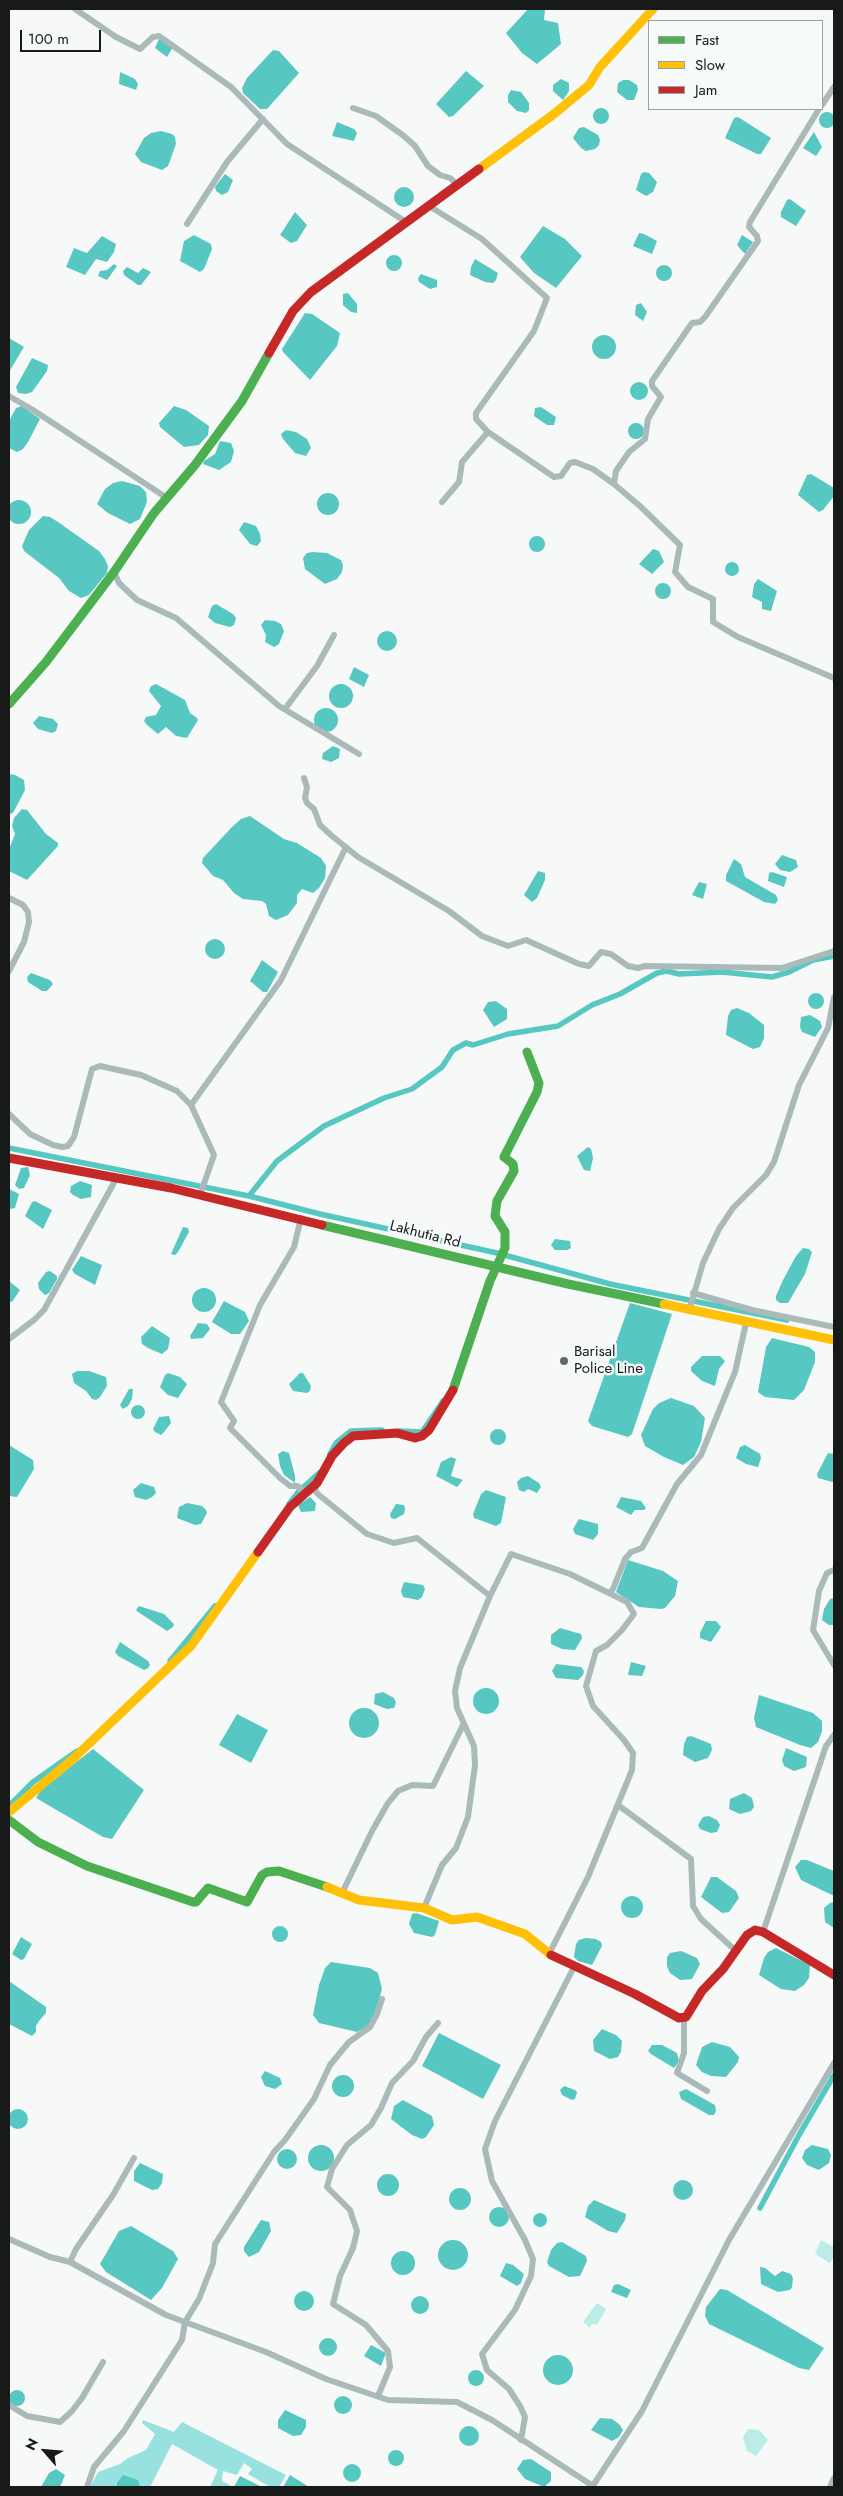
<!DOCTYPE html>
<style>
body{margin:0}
#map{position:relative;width:843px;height:2496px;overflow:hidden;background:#f7f9f9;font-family:Jost,sans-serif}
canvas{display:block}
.frame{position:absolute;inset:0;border:10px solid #181919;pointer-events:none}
.legend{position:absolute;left:648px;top:20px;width:175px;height:90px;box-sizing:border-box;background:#f6fafa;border:1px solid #9da0a0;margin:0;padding:6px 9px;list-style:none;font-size:15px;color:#181919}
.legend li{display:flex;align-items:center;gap:10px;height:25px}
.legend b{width:25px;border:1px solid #9da0a0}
.north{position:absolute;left:20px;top:2426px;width:50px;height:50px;-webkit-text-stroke:4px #f6fafa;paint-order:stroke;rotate:297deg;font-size:14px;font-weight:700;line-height:20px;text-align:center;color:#181919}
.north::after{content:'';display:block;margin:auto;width:18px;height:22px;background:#181919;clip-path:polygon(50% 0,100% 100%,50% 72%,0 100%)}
.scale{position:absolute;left:20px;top:30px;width:81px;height:22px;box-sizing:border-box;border:2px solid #181919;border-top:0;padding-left:6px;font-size:15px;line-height:18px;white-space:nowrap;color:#181919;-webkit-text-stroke:4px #f6fafa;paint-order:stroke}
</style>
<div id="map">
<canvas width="843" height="2496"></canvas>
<div class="frame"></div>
<ul class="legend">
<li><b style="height:6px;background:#4caf50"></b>Fast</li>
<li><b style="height:6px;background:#ffc107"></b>Slow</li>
<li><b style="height:6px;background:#c62828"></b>Jam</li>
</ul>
<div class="north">N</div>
<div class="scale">100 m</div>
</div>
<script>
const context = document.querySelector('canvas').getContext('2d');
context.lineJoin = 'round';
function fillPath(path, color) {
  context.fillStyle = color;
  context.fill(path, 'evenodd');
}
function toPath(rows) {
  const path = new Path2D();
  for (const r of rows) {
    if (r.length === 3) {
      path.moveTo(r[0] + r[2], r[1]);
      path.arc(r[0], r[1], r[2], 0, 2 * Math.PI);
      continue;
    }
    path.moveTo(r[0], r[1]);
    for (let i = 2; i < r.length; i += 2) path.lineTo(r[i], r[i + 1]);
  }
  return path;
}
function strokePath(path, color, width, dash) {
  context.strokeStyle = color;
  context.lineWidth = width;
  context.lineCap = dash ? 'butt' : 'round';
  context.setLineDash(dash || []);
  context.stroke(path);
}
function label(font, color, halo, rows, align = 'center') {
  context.font = font + ' Jost,sans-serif';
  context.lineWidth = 5;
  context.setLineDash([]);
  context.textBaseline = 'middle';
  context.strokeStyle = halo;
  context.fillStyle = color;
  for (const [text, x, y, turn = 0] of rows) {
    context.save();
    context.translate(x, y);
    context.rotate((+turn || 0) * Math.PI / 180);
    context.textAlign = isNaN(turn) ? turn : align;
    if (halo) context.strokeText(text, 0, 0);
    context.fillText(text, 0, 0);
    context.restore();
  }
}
const green = toPath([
 [821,2240,834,2247,834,2256,830,2263,815,2254],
 [597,2303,606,2309,597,2325,592,2324,590,2328,583,2322],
 [748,2429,759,2430,768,2440,756,2456,747,2451,743,2437]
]);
const forest = toPath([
 [143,2420,174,2432,182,2422,286,2475,279,2487,270,2487,248,2474,252,2469,244,2463,237,2475,223,2471,222,2481,230,2485,229,2487,210,2487,218,2470,172,2444,150,2487,90,2487,98,2472,120,2464,128,2458,146,2450,155,2434,142,2423]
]);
const water = toPath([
 [528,9,545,9,544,20,558,23,561,44,537,64,522,53,506,33],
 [159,39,173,47,167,57,155,48],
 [273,50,279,51,299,73,267,109,260,109,243,93,242,88,247,78],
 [466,71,484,86,453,116,449,117,436,104],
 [120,72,135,79,138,84,136,90,119,84],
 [561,79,569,83,569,91,563,100,553,91,553,85],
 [623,80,629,80,637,85,638,90,634,100,627,100,617,92,618,83],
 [511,90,521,92,529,103,529,110,526,113,517,111,508,102,508,95],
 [601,116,8],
 [827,120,8],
 [738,117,771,138,761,154,757,154,725,138,734,118],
 [337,122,354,129,357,133,354,141,332,136],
 [584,127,598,135,600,140,599,145,595,149,586,151,581,148,573,138,579,128],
 [161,131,172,134,175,137,176,144,168,166,162,170,141,162,135,154,144,138,151,133],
 [814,132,822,147,816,156,803,148],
 [644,172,649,173,657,182,653,192,646,196,636,190,641,174],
 [225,174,233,180,228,192,222,195,216,191,215,187],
 [404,197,10],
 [790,199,806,211,796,226,781,217,781,212,787,200],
 [295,212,307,225,297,241,291,243,280,235],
 [543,226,565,239,582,256,556,288,534,273,520,257],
 [639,233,644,234,657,241,652,254,633,246],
 [194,235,211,244,212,249,204,269,200,272,180,261,184,241],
 [742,235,753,242,745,254,737,245],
 [102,236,116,244,114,252,107,262,96,259,85,275,66,267,74,248,87,253],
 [394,263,8],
 [475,259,498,273,496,280,493,283,485,282,470,275,471,267],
 [114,264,117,266,107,280,98,276,100,271,107,270],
 [664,273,8],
 [127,267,138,273,143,268,151,272,141,285,138,285,124,275,123,271],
 [421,274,437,280,437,287,430,289,419,282,418,278],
 [348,293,357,304,357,313,351,312,343,305,343,294],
 [641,303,647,312,643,321,635,315,636,305],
 [305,313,312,314,340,333,337,346,310,380,283,352,282,349],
 [604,347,12],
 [9,338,24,347,9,372],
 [32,358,48,365,47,371,32,392,26,394,18,393,16,387],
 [639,391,9],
 [22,406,40,419,28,442,23,449,17,452,9,448,9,421,16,408],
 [174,406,186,410,209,426,208,435,199,445,184,447,160,427,159,423],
 [541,407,556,417,554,425,547,425,534,416,535,408],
 [636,431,8],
 [286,430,296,432,307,439,311,448,306,456,295,453,283,439,281,434],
 [220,441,231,443,234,451,231,462,219,470,203,464,204,461,215,454],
 [811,474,834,488,834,496,823,510,819,512,798,495,807,475],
 [122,481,140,486,146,492,147,502,140,519,130,524,108,513,97,504,105,489,113,483],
 [328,504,11],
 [19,512,12],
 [43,516,50,517,58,522,99,551,105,559,108,566,107,573,89,595,81,598,69,591,59,578,24,551,22,546,29,530],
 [244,522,256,526,260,534,261,541,257,546,250,544,239,530],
 [537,544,8],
 [653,549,659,551,664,562,652,574,639,564],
 [313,552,327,553,341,560,343,565,342,572,337,579,325,584,305,569,303,558,307,553],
 [732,569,7],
 [758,579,777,591,771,611,762,609,762,602,752,597,754,584],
 [663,591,8],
 [216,604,233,614,236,618,234,625,230,627,215,623,208,617,212,606],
 [265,620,275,621,281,624,284,631,279,644,274,647,265,642,266,635,261,625],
 [387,641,10],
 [354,667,369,675,364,687,349,679],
 [341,696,12],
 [156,684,185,700,190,713,197,718,198,720,187,738,176,736,166,727,158,734,147,725,144,721,146,717,156,715,161,706,149,691,151,686],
 [326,720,12],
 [39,716,53,719,58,724,56,731,52,733,38,729,33,723],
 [333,746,340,749,339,758,331,762,322,759,323,753],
 [9,774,15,775,24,780,25,790,13,813,9,814],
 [22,809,27,810,46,834,58,843,58,846,27,880,9,871,9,849,15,834,12,826,14,818],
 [250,816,284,839,297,843,321,858,326,866,325,878,319,888,313,893,302,889,297,895,297,903,288,915,276,920,269,916,266,904,262,901,243,899,234,893,223,880,213,876,202,863,203,858,232,827,241,819],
 [782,855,796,860,798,867,790,872,780,870,775,864],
 [734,859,741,864,745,877,776,895,778,900,775,904,764,902,726,881,726,875],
 [538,871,545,873,545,880,537,898,532,902,524,895],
 [772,872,787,877,784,887,768,881,769,873],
 [699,882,707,884,703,899,692,895],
 [215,949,10],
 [262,960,278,972,267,992,263,992,250,981],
 [31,973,50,980,53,984,47,991,42,991,28,982,27,977],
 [816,1001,8],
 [496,1001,507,1009,507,1019,494,1027,483,1010,488,1002],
 [737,1008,749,1013,764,1025,764,1038,760,1047,753,1049,726,1035,728,1016,731,1010],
 [810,1015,820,1021,822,1027,815,1037,802,1032,800,1027,801,1017],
 [588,1147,591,1149,593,1158,590,1171,584,1170,577,1156],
 [28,1167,30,1175,24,1188,19,1189,15,1185,21,1168],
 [80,1181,92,1185,91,1197,81,1199,73,1195,70,1192,71,1186],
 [9,1189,19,1194,15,1208,10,1209],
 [35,1201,52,1210,43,1229,25,1216,32,1202],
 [183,1227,188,1228,189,1232,178,1252,175,1255,171,1254],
 [555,1239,570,1241,571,1248,567,1250,555,1250,551,1245],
 [803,1248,809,1249,812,1252,805,1274,788,1303,780,1303,776,1300,776,1296,782,1282,796,1256],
 [81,1256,102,1265,95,1285,75,1274,72,1270],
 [50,1271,57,1276,57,1279,49,1293,45,1295,39,1289,38,1283,46,1272],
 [9,1281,20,1290,12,1302,9,1301],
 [204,1300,12],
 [224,1301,245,1312,249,1321,240,1334,231,1334,212,1322],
 [630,1303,672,1314,632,1434,628,1437,592,1426,588,1421],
 [198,1323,207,1324,210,1329,203,1338,191,1339,190,1336],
 [152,1326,170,1338,168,1349,162,1354,148,1348,142,1344,141,1337],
 [772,1338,809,1347,815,1352,815,1362,804,1390,794,1400,765,1397,758,1392,766,1347],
 [702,1356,720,1356,725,1361,719,1369,715,1386,702,1381,691,1371,691,1367],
 [77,1371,89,1371,106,1377,107,1386,100,1397,96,1400,92,1399,86,1391,74,1383,72,1374],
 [168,1373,180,1377,187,1384,178,1398,168,1395,160,1387,165,1375],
 [300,1373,303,1373,311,1386,310,1391,307,1393,293,1391,289,1384],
 [129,1389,133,1389,132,1399,128,1406,123,1409,120,1405],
 [671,1398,694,1406,705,1418,701,1442,694,1457,683,1465,664,1457,645,1446,641,1435,653,1409,659,1403],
 [138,1412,7],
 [169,1416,171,1423,164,1432,161,1435,155,1432,153,1429,159,1417],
 [498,1437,8],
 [9,1445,33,1460,34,1469,17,1497,9,1496],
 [745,1445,760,1454,761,1458,758,1467,746,1464,736,1458,740,1447],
 [283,1451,289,1453,295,1476,295,1483,284,1475,280,1466,278,1454],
 [828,1453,834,1454,834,1481,832,1482,818,1478,817,1474],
 [451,1457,456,1459,451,1476,463,1480,457,1487,436,1476,441,1462],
 [528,1476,539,1483,541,1487,537,1493,528,1489,524,1492,519,1490,517,1482,521,1478],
 [141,1483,154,1487,156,1493,152,1497,146,1500,135,1497,133,1490],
 [486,1490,506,1497,501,1523,496,1526,474,1518,473,1514,481,1494],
 [310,1497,316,1503,315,1511,301,1512,298,1505],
 [621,1497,641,1501,646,1508,644,1510,635,1510,631,1515,616,1507],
 [187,1503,202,1506,206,1510,207,1513,201,1524,195,1525,177,1518,179,1507],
 [396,1504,404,1505,405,1509,404,1514,395,1519,391,1518,390,1514],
 [579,1519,598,1524,598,1534,593,1540,575,1534,573,1529],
 [628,1560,663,1571,678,1581,675,1596,665,1608,661,1609,639,1607,616,1592],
 [404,1582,423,1585,425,1589,422,1597,418,1600,403,1597,401,1591],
 [834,1598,834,1625,829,1625,822,1620,824,1609,830,1599],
 [139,1606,164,1614,174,1624,173,1627,167,1631,138,1612,136,1610],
 [706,1621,716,1621,721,1627,711,1642,700,1638,700,1633],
 [560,1628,581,1634,582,1638,575,1650,562,1649,551,1644,551,1635],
 [120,1642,148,1661,150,1665,148,1668,144,1670,118,1656,115,1652],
 [631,1662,646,1666,642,1676,628,1675],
 [556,1664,581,1667,584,1671,583,1675,578,1680,556,1678,552,1671],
 [486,1701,13],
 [383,1692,394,1698,396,1703,394,1708,387,1709,374,1704,375,1694],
 [759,1695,813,1713,822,1721,822,1731,818,1742,811,1748,800,1745,756,1727,754,1718],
 [364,1723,15],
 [237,1714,268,1730,251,1763,219,1745],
 [691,1736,711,1744,712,1750,708,1758,695,1762,683,1755,684,1744,687,1737],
 [786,1748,807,1757,806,1767,794,1771,784,1766,782,1760],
 [93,1749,144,1790,112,1839,103,1837,36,1798,41,1790],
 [744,1793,752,1798,754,1807,751,1811,740,1814,729,1809,730,1799],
 [709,1816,717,1820,720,1825,717,1832,711,1833,700,1829,698,1825,703,1817],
 [801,1860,807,1860,834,1871,834,1896,801,1880,795,1867],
 [711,1877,717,1877,736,1891,739,1898,729,1912,722,1913,701,1897],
 [632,1907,11],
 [834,1902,834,1928,825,1922,824,1908,830,1903],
 [416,1913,439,1921,435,1935,432,1937,414,1933,409,1924,412,1914],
 [280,1934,8],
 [21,1937,32,1944,24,1959,21,1960,12,1954],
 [586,1938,596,1939,601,1942,602,1946,592,1965,578,1961,574,1957,576,1944,579,1940],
 [776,1948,810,1965,809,1978,804,1985,795,1991,781,1989,759,1975,764,1958,768,1952],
 [681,1951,697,1958,700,1964,692,1979,680,1980,670,1973,667,1966,667,1957,670,1953],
 [331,1962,370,1968,378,1973,382,1989,376,2011,368,2026,357,2032,319,2023,313,2015,319,1985,325,1968],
 [9,1981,46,2007,46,2013,39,2021,36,2026,36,2032,32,2036,9,2024],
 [602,2029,616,2035,622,2041,621,2052,618,2057,610,2059,594,2051,593,2040],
 [439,2033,501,2065,483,2099,422,2066],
 [712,2042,730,2047,739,2057,738,2062,726,2077,711,2076,702,2072,696,2065,702,2047],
 [652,2045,662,2045,677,2053,679,2061,674,2068,651,2054,648,2051],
 [265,2071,280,2078,282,2084,275,2089,265,2086,261,2077],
 [343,2086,11],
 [564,2086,575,2090,577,2092,575,2099,572,2100,562,2095,560,2090],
 [686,2089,715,2105,716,2111,714,2115,709,2115,681,2099,679,2092],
 [403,2100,432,2116,434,2125,426,2137,422,2139,412,2135,391,2119,394,2106],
 [18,2119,10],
 [321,2158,13],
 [812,2145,828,2149,831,2155,829,2163,819,2170,807,2165,802,2158,805,2150],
 [287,2159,10],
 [140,2163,163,2174,162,2183,158,2189,152,2190,134,2181,134,2171],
 [388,2185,11],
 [683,2190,10],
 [460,2199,11],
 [594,2200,626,2214,625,2220,617,2233,608,2231,585,2217,588,2206],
 [499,2217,10],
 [540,2220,7],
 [261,2220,269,2222,271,2231,259,2252,249,2257,244,2251,244,2247],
 [131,2226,173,2251,178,2259,162,2288,151,2300,106,2272,100,2264,119,2231],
 [453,2255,15],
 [562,2242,586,2256,587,2261,580,2276,569,2277,549,2266,547,2262,551,2250,557,2243],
 [403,2263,12],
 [506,2263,513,2265,524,2274,521,2283,517,2286,500,2276],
 [760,2267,765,2268,775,2276,782,2271,791,2274,793,2278,792,2287,790,2290,778,2292,761,2284],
 [618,2284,631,2290,627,2298,611,2292,614,2285],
 [720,2289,727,2290,824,2348,809,2370,799,2368,709,2324,705,2316,706,2307],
 [304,2301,10],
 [420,2305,9],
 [328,2347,9],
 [371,2345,386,2353,381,2366,364,2356],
 [558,2370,15],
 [476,2378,8],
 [17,2398,8],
 [343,2405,9],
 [285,2410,306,2420,306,2427,301,2435,293,2436,278,2428,278,2420],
 [600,2418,612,2419,619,2424,623,2430,619,2437,612,2441,591,2430],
 [469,2436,10],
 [396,2458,8],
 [531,2459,551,2472,551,2481,544,2487,525,2479,517,2469,523,2460],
 [352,2473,9],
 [56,2469,65,2475,60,2487,41,2487,49,2473],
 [123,2475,138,2480,140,2487,117,2487,117,2483],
 [290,2475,309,2487,283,2487],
 [240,2476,262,2487,234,2487]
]);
const canal = toPath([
 [9,1148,249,1196,320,1214,497,1253,610,1284,787,1320],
 [249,1196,277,1161,324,1126,384,1098,412,1089,442,1067,453,1050,466,1043,473,1045,508,1034,558,1026,592,1005,620,994,657,973,667,971,679,974,722,972,772,977,789,972,813,960,834,956],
 [399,1431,422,1432,443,1401],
 [330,1454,336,1443,351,1431,382,1430],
 [289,1504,299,1491,319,1473],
 [170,1661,215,1606],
 [9,1806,33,1782,77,1751],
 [760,2208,799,2135,834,2075]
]);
const street = toPath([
 [75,9,116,37,140,49,153,37,159,36,231,87,287,144,406,222],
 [822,105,834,87],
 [353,108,376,116,404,136,415,146,428,166,440,175,450,178,457,184],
 [429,206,482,239,547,298,534,331,476,413,476,419,488,432,554,477,561,476,570,463,575,462,593,469,614,484,641,507,680,545,675,572,688,587,713,599,713,622,738,637,834,678],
 [187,224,227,162,263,119],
 [9,396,33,410,167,498],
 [614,484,616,471,629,452,645,439,648,419,661,397,652,386,652,381,692,323,700,322,705,317,758,241,757,236,749,227,750,222,819,109],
 [442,502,459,482,462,462,488,432],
 [114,572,119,583,137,600,176,618,279,706,359,754],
 [285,709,317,666,334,635],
 [304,778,307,787,305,798,307,803,314,809,320,825,332,836,358,857,449,911,482,936,508,946,526,940,579,964,589,966,601,952,611,954,628,966,638,968,645,966,782,968,834,951],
 [9,898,23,905,28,912,29,922,24,942,9,971],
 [191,1105,281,980,346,847],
 [9,1114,30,1134,53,1145,62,1147,68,1146,74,1137,92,1069,100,1066,141,1075,177,1091,191,1105,214,1155,200,1195],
 [301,1218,294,1247,260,1305,221,1402,234,1421,230,1428,280,1478,290,1486,298,1486,305,1494],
 [693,1293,752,1310,834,1327],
 [689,1311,703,1263,719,1229,733,1208,766,1175,774,1162,799,1085,828,1028,834,997],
 [9,1339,34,1320,44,1310,116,1179],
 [317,1483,315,1491,319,1495,367,1534,394,1543,417,1538,490,1596,460,1668,455,1691,457,1708,474,1746,475,1765,468,1817,456,1848,442,1865,424,1908],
 [834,1570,827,1573,819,1591,813,1630,834,1665],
 [490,1596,511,1554,570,1574,609,1593,613,1589,625,1559,631,1552,642,1548,677,1484,701,1455,735,1372,746,1323],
 [618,1805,691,1859,693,1906,701,1919,736,1951],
 [342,1893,372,1831,388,1803,398,1791,412,1785,433,1786,463,1725],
 [763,1932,826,1746,834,1735],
 [549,1954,588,1877,632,1770,633,1753,624,1740,593,1706,586,1686,596,1651,607,1645,622,1630,634,1614,627,1602,609,1593],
 [684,2017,684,2053,677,2073,707,2091],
 [9,2239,50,2257,70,2262,166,2315,266,2352,326,2379,388,2400,457,2402,492,2420,593,2486],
 [70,2262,76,2249,113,2195,134,2158],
 [378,2396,390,2367,388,2351,366,2325,333,2304,340,2276,353,2248,357,2231,350,2210,327,2187,332,2169,347,2145,371,2125,381,2108,392,2083,413,2061,426,2037,438,2023],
 [9,2405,27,2416,60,2422,72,2411,82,2398,103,2362],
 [521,2440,525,2417,520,2406,509,2389,487,2370,482,2354,515,2310,531,2276,533,2259,525,2240,492,2181,485,2149,495,2121,574,1967],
 [87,2487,94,2467,124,2431,182,2340,185,2322,199,2299,213,2263,215,2244,274,2152,285,2140,314,2099,330,2065,349,2042,370,2027,377,2014,382,1999],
 [592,2487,642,2411,729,2240,834,2063],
 [830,2487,834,2478]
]);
const fast = toPath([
 [9,704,46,662,114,572,154,513,195,465,242,401,269,353],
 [322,1225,568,1284,664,1304],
 [453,1390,490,1281,505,1248,505,1232,495,1216,497,1201,514,1171,513,1164,504,1157,537,1092,539,1083,527,1052],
 [9,1820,38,1842,87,1866,193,1902,196,1902,208,1888,247,1902,262,1875,267,1872,279,1871,327,1887]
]);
const slow = toPath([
 [479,169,554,114,589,85,600,67,653,9],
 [664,1304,834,1340],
 [9,1812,74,1758,191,1646,258,1552],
 [327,1887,359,1900,424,1908,452,1920,477,1917,525,1934,551,1955]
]);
const jam = toPath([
 [269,353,293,311,311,292,479,169],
 [9,1158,171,1188,322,1225],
 [258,1552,290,1507,317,1483,332,1456,344,1443,353,1436,397,1433,415,1438,422,1436,429,1430,453,1390],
 [551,1955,635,1994,679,2018,686,2017,702,1991,723,1969,747,1935,755,1930,763,1932,834,1975]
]);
const markers = [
 [564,1361,5,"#666767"]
];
const streetNames = [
 ["Lakhutia Rd",425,1235,14]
];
const poiNames = [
 ["Barisal",574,1352],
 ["Police Line",574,1369]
];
fillPath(green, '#bbece8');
fillPath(forest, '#97e2de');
fillPath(water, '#57c7c1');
strokePath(canal, '#57c7c1', 5.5);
strokePath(street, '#aabab8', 6);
strokePath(fast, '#4caf50', 9);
strokePath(slow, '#ffc107', 9);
strokePath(jam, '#c62828', 9);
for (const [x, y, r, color] of markers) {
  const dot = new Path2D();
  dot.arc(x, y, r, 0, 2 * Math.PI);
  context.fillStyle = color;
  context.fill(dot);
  strokePath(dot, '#f6fafa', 2);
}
label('15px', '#181919', '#f6fafa', streetNames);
label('15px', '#181919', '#f6fafa', poiNames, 'left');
</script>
